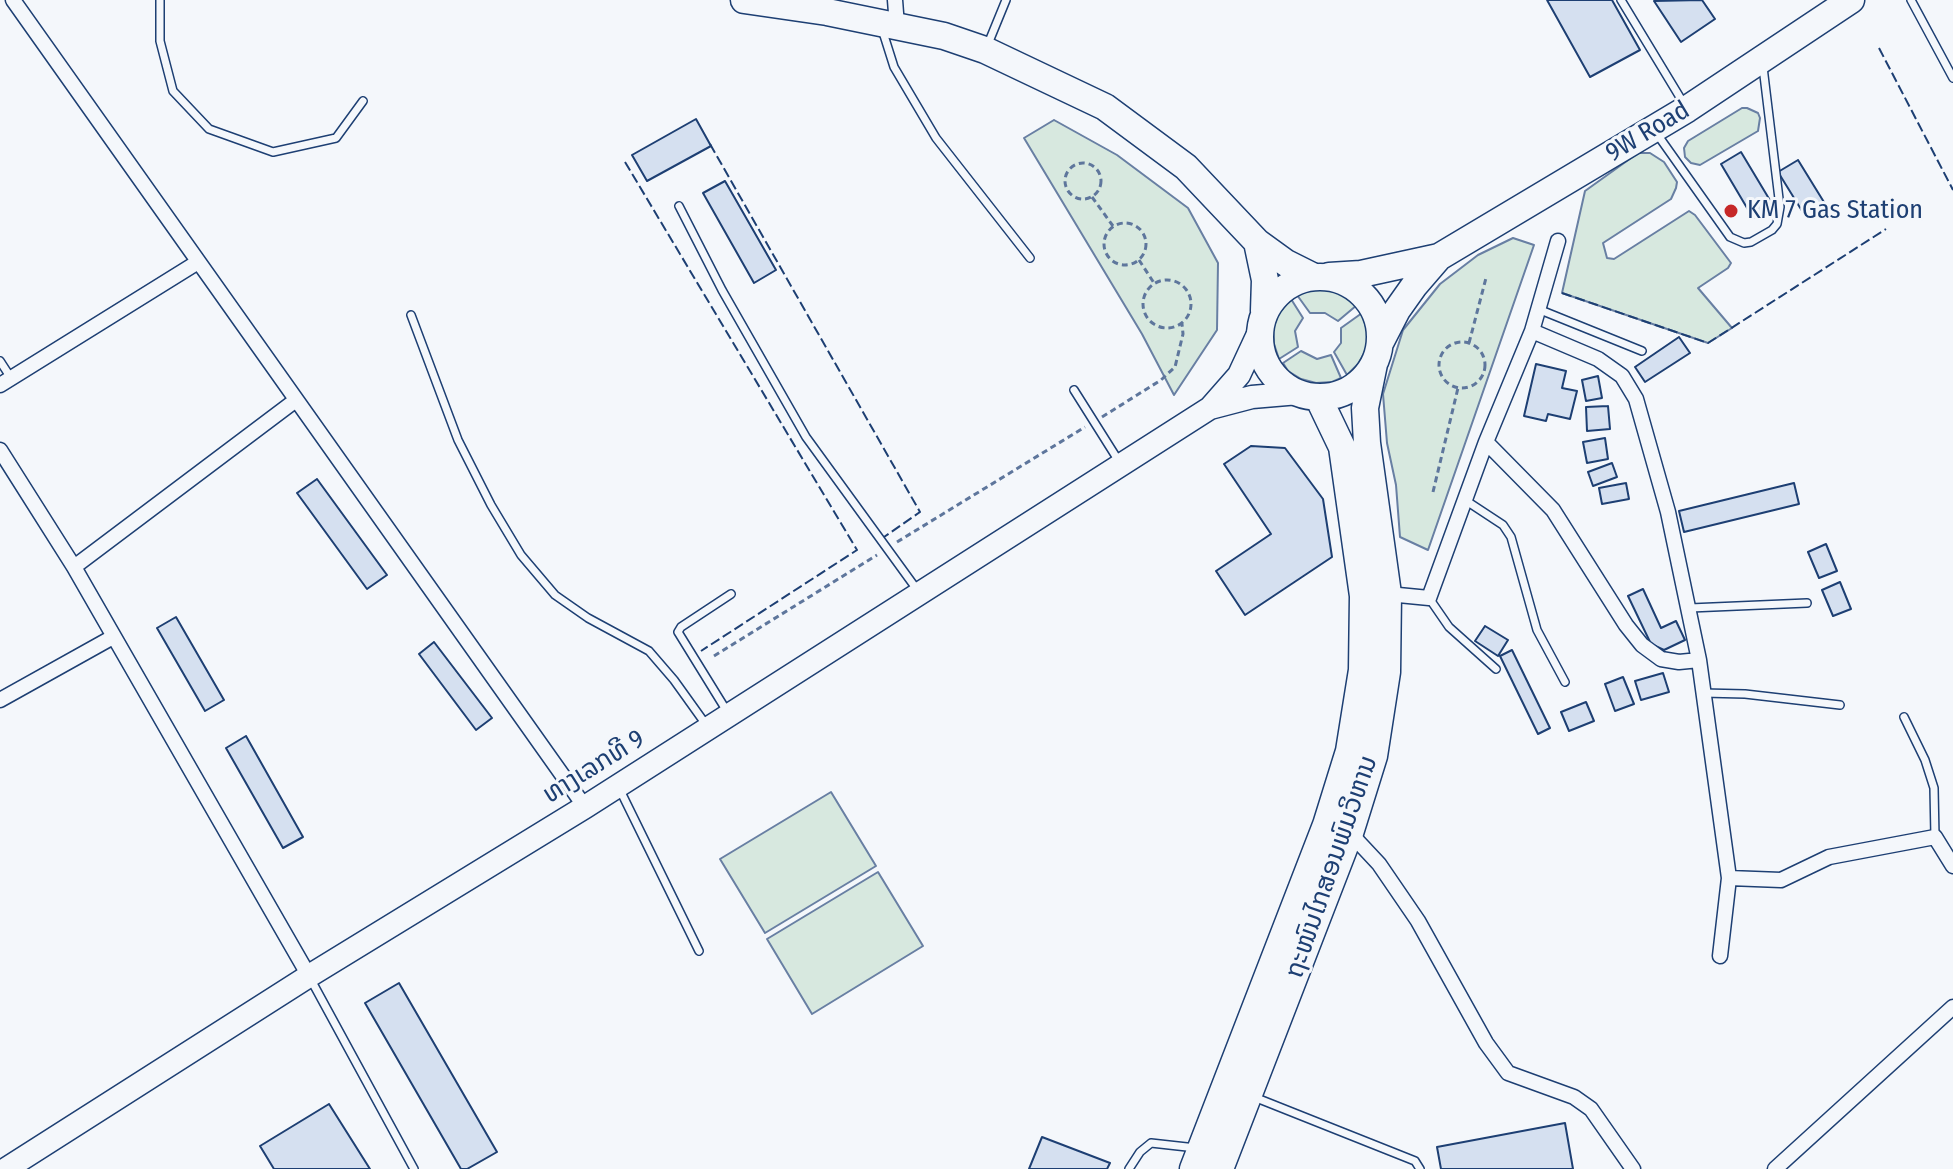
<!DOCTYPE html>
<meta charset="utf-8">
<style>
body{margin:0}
canvas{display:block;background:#f4f7fb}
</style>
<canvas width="1953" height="1169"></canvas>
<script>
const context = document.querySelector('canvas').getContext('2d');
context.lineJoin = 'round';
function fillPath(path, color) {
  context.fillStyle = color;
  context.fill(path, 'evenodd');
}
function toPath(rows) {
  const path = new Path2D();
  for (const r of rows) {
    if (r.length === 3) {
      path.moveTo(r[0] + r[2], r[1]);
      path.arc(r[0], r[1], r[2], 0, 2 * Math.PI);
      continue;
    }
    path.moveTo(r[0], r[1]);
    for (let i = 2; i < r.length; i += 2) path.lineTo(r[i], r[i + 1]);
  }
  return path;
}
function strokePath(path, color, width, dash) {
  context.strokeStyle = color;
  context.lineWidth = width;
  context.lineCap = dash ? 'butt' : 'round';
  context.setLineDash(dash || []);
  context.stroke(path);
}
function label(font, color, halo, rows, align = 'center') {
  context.font = font + ' "Fira Sans Condensed","Noto Sans Lao",sans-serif';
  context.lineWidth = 6;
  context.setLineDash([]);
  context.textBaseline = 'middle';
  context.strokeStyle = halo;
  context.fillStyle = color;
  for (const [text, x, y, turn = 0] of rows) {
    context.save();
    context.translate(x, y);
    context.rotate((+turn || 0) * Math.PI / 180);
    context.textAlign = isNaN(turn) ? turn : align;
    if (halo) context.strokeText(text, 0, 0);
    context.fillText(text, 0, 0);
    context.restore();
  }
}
const green = toPath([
 [1742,108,1747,108,1758,113,1760,118,1758,131,1700,165,1691,163,1685,157,1684,148,1688,141,1742,108],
 [1054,120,1117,155,1188,208,1218,263,1217,330,1174,395,1142,334,1024,138,1054,120],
 [1638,153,1650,153,1664,162,1677,182,1676,188,1671,199,1603,243,1607,258,1614,259,1689,211,1695,215,1731,263,1728,268,1698,288,1732,328,1708,343,1562,293,1585,191,1638,153],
 [1513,238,1534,245,1428,550,1400,537,1396,485,1387,443,1383,394,1403,330,1440,284,1478,255,1513,238],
 [1314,289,1329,289,1344,295,1357,305,1338,321,1325,313,1310,313,1297,295,1314,289],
 [1291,299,1303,318,1295,331,1298,347,1279,359,1274,344,1273,329,1278,314,1291,299],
 [1362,313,1368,334,1366,350,1358,364,1347,375,1334,352,1341,343,1341,328,1362,313],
 [1301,351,1317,359,1331,355,1341,378,1332,382,1316,383,1301,379,1288,371,1283,363,1301,351],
 [831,792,876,866,765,933,720,859,831,792],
 [878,872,923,946,812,1014,767,939,878,872]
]);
const building = toPath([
 [1547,0,1612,0,1640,50,1590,77,1547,0],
 [1702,0,1715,19,1681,42,1654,1,1702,0],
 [696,119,711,146,647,181,632,155,696,119],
 [1741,152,1774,207,1753,218,1721,164,1741,152],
 [1798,160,1827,207,1807,219,1778,172,1798,160],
 [725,181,776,270,754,283,703,193,725,181],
 [1679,337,1690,353,1645,382,1635,367,1679,337],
 [1536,364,1566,371,1562,388,1577,391,1570,419,1548,414,1546,421,1524,416,1536,364],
 [1598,376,1602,398,1586,401,1582,380,1598,376],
 [1608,406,1610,429,1587,431,1586,407,1608,406],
 [1605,438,1608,459,1587,463,1583,442,1605,438],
 [1251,446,1285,448,1323,499,1332,557,1245,615,1216,571,1271,534,1224,464,1251,446],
 [1612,463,1617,477,1593,486,1588,472,1612,463],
 [317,479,387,575,367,589,297,493,317,479],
 [1626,483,1629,499,1602,504,1599,488,1626,483],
 [1794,483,1799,504,1684,532,1679,511,1794,483],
 [1826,544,1837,571,1819,578,1808,552,1826,544],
 [1840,582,1851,609,1833,616,1822,590,1840,582],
 [1643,589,1661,628,1676,621,1685,640,1664,650,1651,644,1628,596,1643,589],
 [176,617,224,700,205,711,157,628,176,617],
 [1485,626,1508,640,1498,656,1475,641,1485,626],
 [434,642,492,718,476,730,419,654,434,642],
 [1512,650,1550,728,1538,734,1500,656,1512,650],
 [1663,673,1669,692,1641,700,1635,681,1663,673],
 [1623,677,1634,704,1615,711,1605,684,1623,677],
 [1586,702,1594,721,1569,731,1561,712,1586,702],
 [246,736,303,837,283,848,226,748,246,736],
 [399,983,497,1152,467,1169,461,1169,365,1003,399,983],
 [329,1104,370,1169,274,1169,260,1146,329,1104],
 [1565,1123,1573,1169,1441,1169,1437,1147,1565,1123],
 [1042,1137,1110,1163,1107,1169,1029,1169,1042,1137]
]);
const path = toPath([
 [1083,181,18],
 [1092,197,1113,226],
 [1125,244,21],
 [1139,260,1154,283],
 [1167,304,24],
 [1462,365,23],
 [1469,343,1486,278],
 [1102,417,1161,380,1175,367,1183,334,1182,324],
 [1433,492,1458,388],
 [897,542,1085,427],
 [714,656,877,555]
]);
const lane = toPath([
 [160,0,160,41,173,91,209,129,273,152,336,138,363,101],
 [1621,0,1684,104],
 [1911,0,1953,78],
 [882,29,894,67,936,138,1030,258],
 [988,44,1006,0],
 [1657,134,1730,237,1744,243,1751,242,1772,230,1777,224,1780,207,1763,67],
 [679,206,722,290,806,437,918,591],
 [1538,309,1642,351],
 [411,315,458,440,491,505,521,555,555,595,588,618,649,651,674,680,707,726],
 [0,361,11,378],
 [1074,390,1120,463],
 [1465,500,1503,525,1511,537,1537,630,1565,682],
 [1429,598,1449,627,1496,669],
 [1690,608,1807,603],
 [1703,693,1745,694,1840,705],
 [728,713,678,632,681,627,731,594],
 [1904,717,1925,760,1934,788,1935,837],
 [619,788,699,951],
 [310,978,414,1169],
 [1254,1097,1415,1161,1420,1169],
 [1129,1169,1140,1152,1151,1143,1196,1148]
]);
const street = toPath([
 [13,0,585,807],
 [895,0,897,26],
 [1532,331,1598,359,1622,376,1636,399,1668,512,1699,660,1729,878,1720,956],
 [0,385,198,262],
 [1486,442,1553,510,1626,625,1642,645,1661,659,1679,662,1699,660],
 [0,450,74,567,309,976],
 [74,567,296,400],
 [1388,594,1429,598,1486,442,1532,331,1558,241],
 [0,700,113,637],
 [1345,831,1350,833,1379,864,1418,921,1486,1043,1508,1073,1574,1097,1591,1109,1633,1169],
 [1729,878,1781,880,1829,857,1935,837,1953,866],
 [1775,1169,1953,1007]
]);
const primary = toPath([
 [1210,408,1252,397,1299,393],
 [6,1169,309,976,585,807,1210,408,1239,375,1259,332]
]);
const highway = toPath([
 [744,0,827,12,944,36,985,50,1105,107,1186,167,1257,242,1286,263,1312,276],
 [1257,242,1265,280,1264,311],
 [1329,276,1361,274,1439,257],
 [1320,337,60],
 [1380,343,1397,310,1414,286,1439,257,1687,109,1851,0],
 [1193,1169,1326,825,1349,751,1362,670,1363,596,1342,447,1318,397],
 [1220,1169,1350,833,1374,756,1387,672,1388,594,1367,443,1365,408,1374,364]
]);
const fence = toPath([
 [1879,48,1953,190],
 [710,144,920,512,884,537],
 [625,162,857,550,701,651],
 [1562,293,1708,343,1886,229]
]);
const markers = [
 [1731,211,8,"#c62828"]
];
const streetNames = [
 ["9W Road",1648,132,-31],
 ["ທາງເລກທີ 9",594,767,-32],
 ["ຖະໜົນໄກສອນພົມວິຫານ",1332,867,-71]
];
const poiNames = [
 ["KM 7 Gas Station",1747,211]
];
fillPath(green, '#d7e8df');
strokePath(green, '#687fa3', 2);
fillPath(building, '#d5e0f0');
strokePath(building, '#1d3f73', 2);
strokePath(lane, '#1d3f73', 10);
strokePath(street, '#1d3f73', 17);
strokePath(primary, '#1d3f73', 25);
strokePath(highway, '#1d3f73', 29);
strokePath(path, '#5e769c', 3, [6, 4]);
strokePath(lane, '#f4f7fb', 7);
strokePath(street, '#f4f7fb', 14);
strokePath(primary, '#f4f7fb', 22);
strokePath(highway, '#f4f7fb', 26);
strokePath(fence, '#1d3f73', 2, [10, 4]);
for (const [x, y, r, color] of markers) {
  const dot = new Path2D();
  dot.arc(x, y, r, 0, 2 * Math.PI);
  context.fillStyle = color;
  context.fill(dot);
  strokePath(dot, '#f4f7fb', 3);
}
label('26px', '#1d3f73', '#f4f7fb', streetNames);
label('26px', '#1d3f73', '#f4f7fb', poiNames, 'left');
</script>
